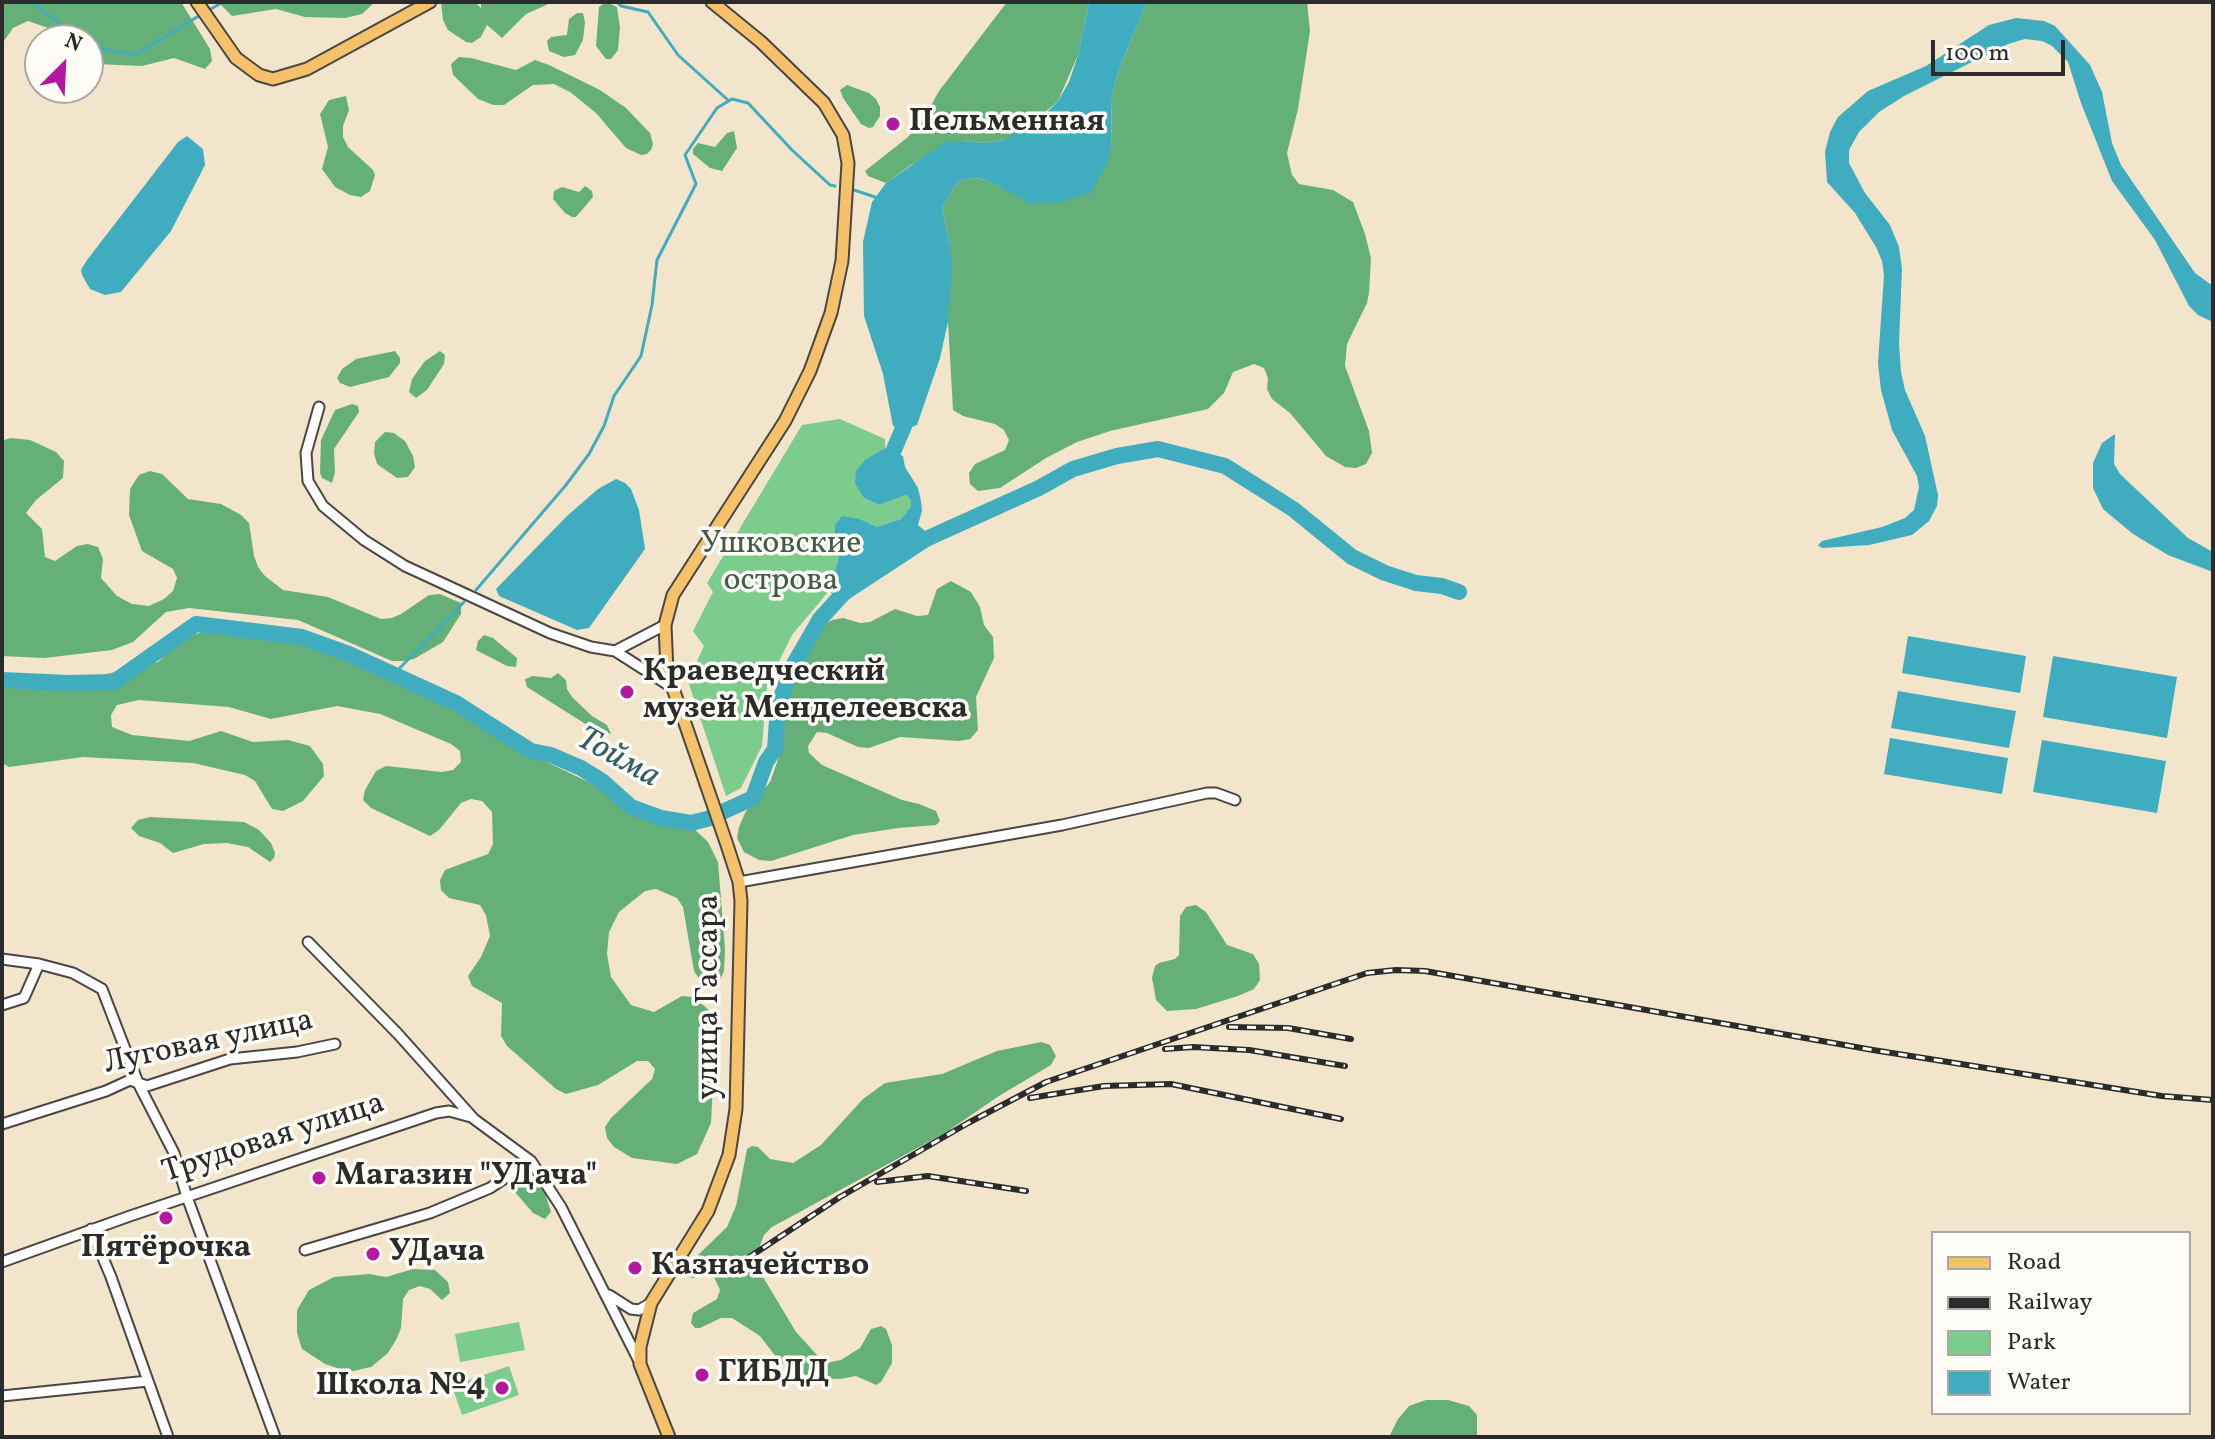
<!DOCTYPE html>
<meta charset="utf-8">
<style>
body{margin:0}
#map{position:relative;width:2215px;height:1439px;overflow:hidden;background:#f3e5cb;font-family:Vollkorn,serif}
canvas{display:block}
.frame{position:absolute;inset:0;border:4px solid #2b2b2b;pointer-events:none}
.legend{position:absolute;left:1931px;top:1231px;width:260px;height:184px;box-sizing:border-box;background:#fdfcf7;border:2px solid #a9a8a5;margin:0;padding:10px 14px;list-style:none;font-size:24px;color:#2b2b2b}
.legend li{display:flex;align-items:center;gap:16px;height:40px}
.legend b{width:40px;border:2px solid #a9a8a5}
.north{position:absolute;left:24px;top:24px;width:80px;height:80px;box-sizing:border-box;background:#fdfcf7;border:2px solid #a9a8a5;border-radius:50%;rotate:24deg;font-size:22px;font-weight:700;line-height:32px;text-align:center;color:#2b2b2b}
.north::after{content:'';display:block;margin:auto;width:28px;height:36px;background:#b5179e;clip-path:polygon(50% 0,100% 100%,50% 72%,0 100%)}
.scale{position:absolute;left:1931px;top:40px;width:134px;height:36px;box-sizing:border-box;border:4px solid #2b2b2b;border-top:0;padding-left:10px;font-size:24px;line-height:28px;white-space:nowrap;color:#2b2b2b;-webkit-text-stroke:6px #fdfcf7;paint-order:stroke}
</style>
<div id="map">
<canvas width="2215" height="1439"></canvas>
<div class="frame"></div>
<ul class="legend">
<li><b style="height:10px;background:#f5c16b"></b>Road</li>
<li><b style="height:10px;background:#2b2b2b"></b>Railway</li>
<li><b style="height:22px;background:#7ccc8d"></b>Park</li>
<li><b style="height:22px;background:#40acbf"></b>Water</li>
</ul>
<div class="north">N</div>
<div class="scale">100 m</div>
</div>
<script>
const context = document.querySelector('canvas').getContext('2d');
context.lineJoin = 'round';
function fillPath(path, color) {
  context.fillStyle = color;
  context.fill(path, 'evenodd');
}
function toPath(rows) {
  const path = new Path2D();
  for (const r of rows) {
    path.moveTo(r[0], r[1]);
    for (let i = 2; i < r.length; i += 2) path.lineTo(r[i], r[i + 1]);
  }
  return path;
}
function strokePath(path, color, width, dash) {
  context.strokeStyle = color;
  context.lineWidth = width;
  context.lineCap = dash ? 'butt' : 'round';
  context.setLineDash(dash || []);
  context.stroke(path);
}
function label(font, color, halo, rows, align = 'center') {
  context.font = font + ' Vollkorn,serif';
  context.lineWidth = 7;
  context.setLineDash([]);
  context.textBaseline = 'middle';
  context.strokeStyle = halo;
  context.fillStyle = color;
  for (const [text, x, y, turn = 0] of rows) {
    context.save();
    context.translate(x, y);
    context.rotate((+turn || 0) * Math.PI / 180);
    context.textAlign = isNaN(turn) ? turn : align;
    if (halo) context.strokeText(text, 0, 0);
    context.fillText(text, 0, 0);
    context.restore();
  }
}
const green = toPath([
 [840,419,885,439,885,448,866,459,864,498,879,505,906,495,911,500,911,508,901,519,877,527,860,519,842,546,829,591,792,635,767,686,762,746,741,788,726,796,688,681,704,646,693,631,713,592,707,583,802,425],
 [519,1322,525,1350,460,1362,455,1334],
 [509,1366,519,1395,462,1415,452,1386]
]);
const forest = toPath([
 [2,2,181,2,210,49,212,61,205,69,174,58,142,66,96,64,88,60,88,40,63,40,51,29,28,21,13,28,2,44],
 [218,2,375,2,362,14,345,18,305,17,276,9,232,16],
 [441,2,475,2,481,8,481,2,553,2,526,14,502,38,487,25,481,37,472,43,466,42,448,30,443,20],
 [606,2,617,7,620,27,618,50,611,59,606,59,596,46,599,7],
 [1007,2,1089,2,1078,55,1058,101,1028,127,1005,140,984,143,963,141,911,165,886,183,868,176,865,171,908,137,923,120,939,91],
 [1147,2,1307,2,1310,31,1298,109,1287,153,1292,175,1299,184,1333,190,1353,202,1365,234,1371,258,1369,293,1367,303,1347,344,1345,366,1369,431,1372,453,1366,464,1356,468,1345,467,1326,456,1290,413,1272,399,1267,389,1268,378,1264,368,1254,364,1233,372,1224,393,1208,409,1110,431,1077,442,1046,458,1000,488,978,491,970,484,969,473,975,464,1005,450,1009,440,1004,430,995,424,963,416,953,410,948,322,950,244,942,208,954,187,962,180,974,178,987,180,1002,188,1099,179,1111,147,1112,94,1120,67],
 [577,13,583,13,585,22,583,40,575,55,564,57,549,51,547,41,551,37,567,35,569,19],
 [459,57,471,58,516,70,535,60,549,65,600,90,626,108,650,133,653,144,651,150,647,154,641,155,626,148,596,113,570,92,554,84,533,85,504,105,493,105,478,99,453,75,451,64],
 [847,85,869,93,876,99,880,107,880,116,873,127,869,128,861,124,843,98,840,90],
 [346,96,349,110,343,126,343,137,348,147,373,170,375,175,370,191,361,197,350,195,335,187,322,169,328,147,320,114,329,100],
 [734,131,737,148,722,171,710,168,693,154,693,149,698,143,715,147,727,133],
 [585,186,592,191,593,197,576,217,572,217,565,213,553,199,554,191,562,187,579,192],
 [395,351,400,358,400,363,389,377,350,387,340,383,337,378,342,369,356,359],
 [440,351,445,355,444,364,427,390,416,398,409,392,412,379,425,361],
 [352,404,358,406,359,412,334,449,335,472,332,483,322,478,320,473,321,440,335,410],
 [385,432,394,433,405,441,413,456,415,467,408,477,397,478,377,464,374,453,375,442],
 [10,438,30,440,56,452,64,461,63,478,36,500,26,513,42,529,45,557,55,561,77,546,88,544,98,547,103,559,101,578,117,596,132,604,149,606,164,599,173,591,177,578,173,569,142,551,129,515,130,489,139,475,150,471,162,474,188,499,221,504,241,515,249,523,254,556,258,567,265,576,283,590,328,597,381,619,392,618,401,614,429,595,440,594,461,603,461,614,443,642,414,659,403,661,392,661,298,620,189,608,166,612,133,642,112,650,44,658,2,656,2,441],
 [951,581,971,592,980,607,984,625,993,637,994,658,976,697,978,730,970,739,959,741,900,737,869,748,858,747,827,733,817,732,808,746,809,753,822,765,902,800,919,804,936,811,940,821,936,825,898,828,853,835,771,861,759,860,744,852,737,838,739,827,746,811,770,782,779,757,785,704,808,643,822,626,832,620,843,618,860,623,870,622,895,609,917,616,928,615,937,589],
 [203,632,295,641,436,694,476,717,505,742,599,787,624,809,646,819,691,826,708,842,718,862,725,949,724,971,719,982,708,986,700,980,694,971,683,907,677,898,656,889,645,891,619,912,609,932,607,954,611,977,631,1005,654,1012,682,996,694,997,711,1012,716,1022,711,1123,697,1154,677,1164,632,1158,614,1147,607,1138,605,1127,611,1118,652,1079,655,1069,648,1061,637,1061,598,1085,566,1094,556,1089,507,1046,501,1036,502,1003,472,986,468,976,481,957,490,936,486,915,480,905,449,898,441,890,440,880,445,870,488,854,493,844,492,812,482,801,471,799,461,803,439,830,430,836,371,808,363,800,365,790,376,771,386,766,442,772,453,770,461,762,460,751,451,744,380,714,337,706,271,719,229,707,139,700,117,705,111,715,112,727,132,735,189,741,221,731,253,742,288,740,310,746,323,764,324,776,303,801,283,811,272,809,255,781,245,775,193,763,83,757,9,767,2,763,2,674,85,679,158,662,182,638],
 [484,635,493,638,517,658,516,667,507,666,476,650,478,641],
 [558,673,566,680,567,689,572,697,592,716,607,725,611,734,587,725,527,687,525,679,533,676,551,678],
 [150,817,244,822,259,830,271,843,275,853,274,858,270,862,248,847,227,843,204,844,173,853,160,843,139,836,131,828,138,820],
 [1196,905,1206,912,1227,945,1253,954,1259,964,1260,980,1254,989,1238,996,1196,1009,1167,1011,1156,1000,1152,978,1155,966,1159,963,1175,959,1179,955,1180,916,1186,907],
 [1041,1042,1050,1045,1056,1056,1051,1065,999,1096,945,1133,772,1227,764,1235,756,1256,757,1267,796,1332,819,1357,830,1362,841,1360,860,1348,871,1329,881,1326,886,1329,892,1345,892,1363,881,1382,876,1385,856,1376,840,1379,812,1378,780,1362,760,1336,732,1318,721,1318,700,1328,695,1328,691,1323,693,1313,717,1299,720,1290,713,1275,708,1273,693,1278,687,1276,686,1271,696,1257,727,1227,736,1206,747,1149,752,1146,758,1147,770,1159,793,1163,821,1145,863,1099,885,1083,942,1074,997,1051],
 [526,1174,534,1179,545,1193,551,1212,545,1219,533,1213,514,1191,517,1177],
 [413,1269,435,1270,448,1282,450,1293,442,1300,430,1289,420,1286,409,1290,403,1299,401,1328,397,1338,388,1353,371,1367,349,1372,325,1364,302,1349,297,1333,297,1310,309,1290,334,1277,369,1274,386,1277],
 [1426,1400,1448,1400,1469,1406,1477,1415,1477,1437,1389,1437,1398,1419,1409,1406]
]);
const water = toPath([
 [1089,2,1147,2,1120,67,1112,94,1111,147,1108,162,1091,193,1061,202,1031,204,987,180,974,178,962,180,954,187,942,208,950,244,952,269,948,322,940,358,917,425,903,430,893,426,883,374,864,316,863,242,872,202,886,183,945,142,963,141,984,143,1005,140,1046,113,1058,101,1069,82,1078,55],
 [2016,18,2044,21,2055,26,2090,65,2102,92,2112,143,2121,165,2195,273,2213,286,2213,322,2198,315,2189,306,2155,240,2112,181,2081,103,2068,62,2052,46,2042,41,2025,39,2008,44,1904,96,1879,112,1859,132,1849,150,1849,163,1865,193,1890,225,1899,247,1902,269,1899,344,1901,372,1905,390,1925,436,1938,495,1937,506,1929,521,1912,535,1869,545,1822,548,1818,545,1822,541,1882,527,1905,518,1914,510,1919,487,1917,476,1892,430,1881,390,1878,363,1884,275,1882,261,1876,247,1855,213,1827,182,1825,152,1830,132,1838,117,1868,91,1926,66,1989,25],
 [187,136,203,149,205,165,171,231,121,292,105,295,90,289,82,275,81,270,87,260,178,142],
 [2115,434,2114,464,2120,474,2188,538,2213,552,2213,572,2168,555,2133,534,2103,509,2093,488,2093,463,2102,443],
 [885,448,903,456,905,467,918,488,921,501,922,511,918,525,931,536,933,544,843,603,829,591,842,546,835,541,835,525,842,516,860,519,877,527,901,519,911,507,911,500,906,495,879,505,864,498,855,483,856,471,866,459],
 [616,479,625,483,631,489,639,510,645,549,589,628,577,630,499,596,496,589,567,516,598,489],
 [1908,636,2026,656,2020,693,1902,673],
 [2053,656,2177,677,2167,738,2043,717],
 [1898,691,2016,711,2009,748,1891,728],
 [1890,738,2008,758,2002,794,1884,774],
 [2042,740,2166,761,2157,813,2033,792]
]);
const stream = toPath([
 [32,2,80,40],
 [617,2,621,6,648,12,678,55,729,101],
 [209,10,223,2],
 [88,46,135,55,202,14],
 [854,190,878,198],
 [476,590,566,485,589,454,604,426,614,396,641,356,652,305,657,260,696,184,685,155,717,108,732,99,748,103,792,150,830,185,835,186],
 [394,674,464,602]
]);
const river = toPath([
 [896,469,889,461,910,412],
 [915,544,1039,488,1073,469,1117,456,1158,449,1225,466,1293,509,1352,557,1385,573,1416,583,1442,586,1459,592],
 [2,680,69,683,114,682,196,624,302,637,349,654,456,703,531,751,551,755,581,768,602,781,631,807,661,818,691,823,707,819,753,798,766,762,775,749,778,705,794,664,820,619,851,585]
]);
const minor = toPath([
 [319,407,306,453,308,481,323,506,364,540,405,566,550,633,591,647,615,651,673,688],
 [615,651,665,625],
 [739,882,1062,825,1207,793,1216,793,1235,800],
 [308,942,398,1034,474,1119,531,1161,561,1207,639,1361],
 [2,959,39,964,73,973,102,989,139,1085,174,1153,187,1197,275,1437],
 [2,1005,24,998,39,964],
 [2,1124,106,1091,130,1080,147,1086,230,1059,297,1052,335,1044],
 [91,1229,111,1277,168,1437],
 [305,1250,430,1213,490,1188,531,1161],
 [2,1262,130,1216,436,1113,449,1111,471,1117],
 [609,1295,631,1309,639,1310,651,1303],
 [2,1396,148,1381]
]);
const major = toPath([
 [197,2,236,58,259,75,273,79,307,69,430,2],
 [669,1437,640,1364,640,1347,651,1303,708,1211,729,1155,736,1109,741,901,739,882,727,845,667,671,665,625,673,595,785,421,810,371,831,313,842,261,848,163,843,135,824,103,761,42,712,2]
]);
const rail = toPath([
 [1229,1027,1288,1028,1351,1039],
 [1165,1049,1193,1047,1249,1050,1345,1066],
 [1030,1098,1104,1086,1171,1084,1341,1119],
 [877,1182,928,1176,1026,1191],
 [748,1258,840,1197,968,1123,1046,1082,1367,973,1396,970,1425,971,1873,1050,2162,1096,2213,1100]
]);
const markers = [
 [893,124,8,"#b5179e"],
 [627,692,8,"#b5179e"],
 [319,1178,8,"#b5179e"],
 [166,1218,8,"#b5179e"],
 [373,1254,8,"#b5179e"],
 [635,1268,8,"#b5179e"],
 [702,1375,8,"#b5179e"],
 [502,1388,8,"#b5179e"]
];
const poiNames = [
 ["Пельменная",909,124],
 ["Краеведческий",643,674],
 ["музей Менделеевска",643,711],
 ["Магазин \"УДача\"",335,1178],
 ["Пятёрочка",166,1250,"center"],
 ["УДача",389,1254],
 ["Казначейство",651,1268],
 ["ГИБДД",718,1375],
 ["Школа №4",486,1388,"right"]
];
const parkNames = [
 ["Ушковские",781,546],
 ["острова",781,583]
];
const streetNames = [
 ["улица Гассара",711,997,-90],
 ["Луговая улица",209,1044,-12],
 ["Трудовая улица",274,1140,-18]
];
const waterNames = [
 ["Тойма",617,760,29]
];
fillPath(green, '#7ccc8d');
fillPath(forest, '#65b078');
fillPath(water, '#40acbf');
strokePath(stream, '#40acbf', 3);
strokePath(river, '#40acbf', 16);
strokePath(minor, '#494743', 13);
strokePath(major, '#494743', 15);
strokePath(minor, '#fff', 9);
strokePath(major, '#f5c16b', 11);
strokePath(rail, '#2b2b2b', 6);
strokePath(rail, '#fdfcf7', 3, [9]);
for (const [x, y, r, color] of markers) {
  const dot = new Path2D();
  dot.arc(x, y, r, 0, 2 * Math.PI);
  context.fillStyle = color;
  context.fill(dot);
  strokePath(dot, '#fdfcf7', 3);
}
label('bold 32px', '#2b2b2b', '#fdfcf7', poiNames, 'left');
label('32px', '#435b48', '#fdfcf7', parkNames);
label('32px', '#2b2b2b', '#fdfcf7', streetNames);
label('italic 34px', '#335f66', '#fdfcf7', waterNames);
</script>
